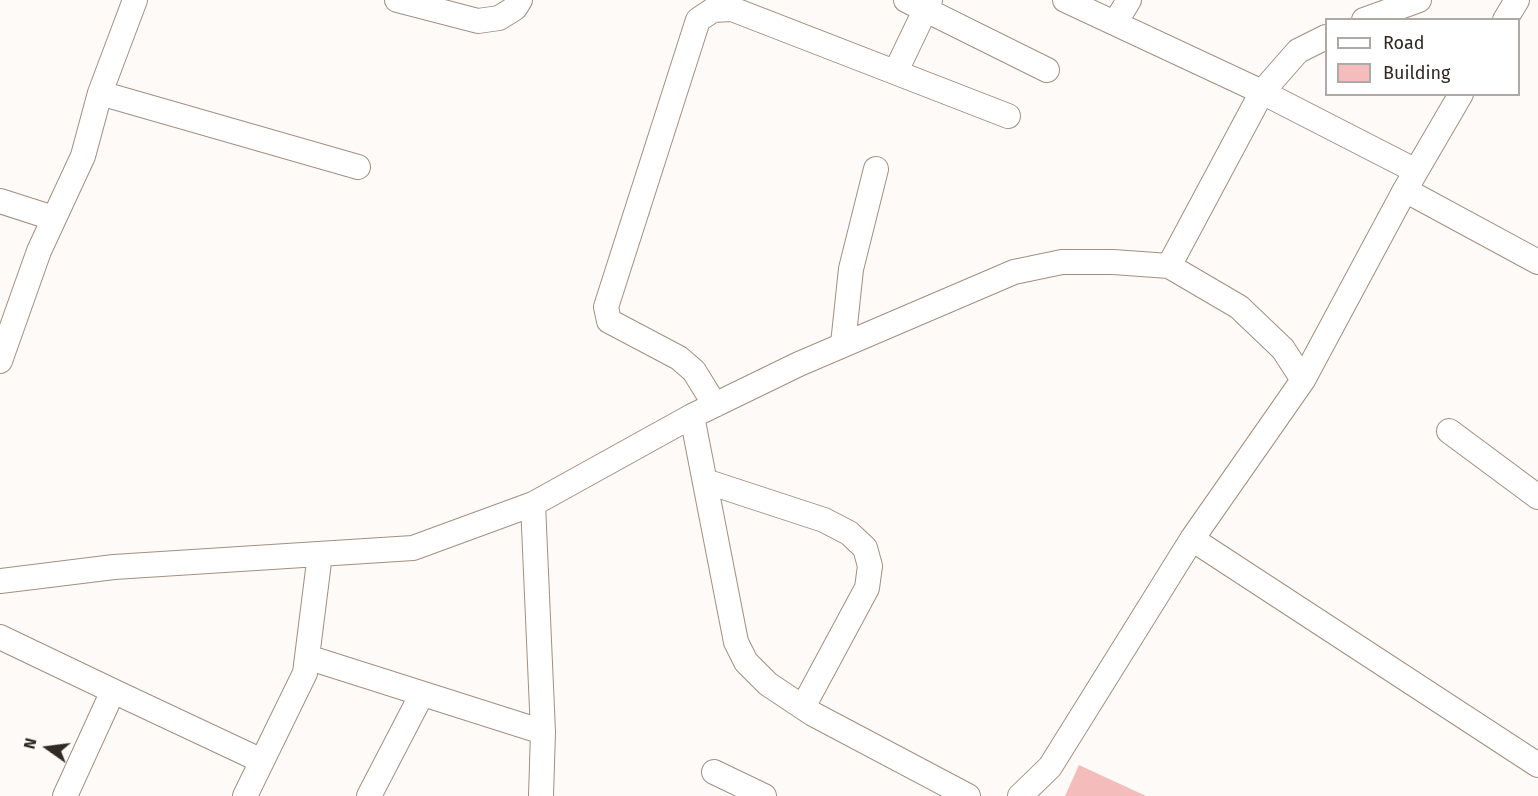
<!DOCTYPE html>
<style>
body{margin:0}
#map{position:relative;width:1538px;height:796px;overflow:hidden;background:#fefaf7;font-family:"Fira Sans",sans-serif}
canvas{display:block}
.legend{position:absolute;left:1325px;top:18px;width:195px;height:78px;box-sizing:border-box;background:#fff;border:2px solid #ada9a7;margin:0;padding:8px 10px;list-style:none;font-size:18px;color:#312924}
.legend li{display:flex;align-items:center;gap:12px;height:30px}
.legend b{width:30px;border:2px solid #ada9a7}
.north{position:absolute;left:18px;top:718px;width:60px;height:60px;-webkit-text-stroke:4px #fff;paint-order:stroke;rotate:284deg;font-size:16px;font-weight:700;line-height:24px;text-align:center;color:#312924}
.north::after{content:'';display:block;margin:auto;width:21px;height:27px;background:#312924;clip-path:polygon(50% 0,100% 100%,50% 72%,0 100%)}
</style>
<div id="map">
<canvas width="1538" height="796"></canvas>
<ul class="legend">
<li><b style="height:8px;background:#fff"></b>Road</li>
<li><b style="height:16px;background:#f4bcbb"></b>Building</li>
</ul>
<div class="north">N</div>
</div>
<script>
const context = document.querySelector('canvas').getContext('2d');
context.lineJoin = 'round';
function fillPath(path, color) {
  context.fillStyle = color;
  context.fill(path, 'evenodd');
}
function toPath(rows) {
  const path = new Path2D();
  for (const r of rows) {
    path.moveTo(r[0], r[1]);
    for (let i = 2; i < r.length; i += 2) path.lineTo(r[i], r[i + 1]);
  }
  return path;
}
function strokePath(path, color, width, dash) {
  context.strokeStyle = color;
  context.lineWidth = width;
  context.lineCap = dash ? 'butt' : 'round';
  context.setLineDash(dash || []);
  context.stroke(path);
}
const building = toPath([
 [1079,765,1146,796,1065,796]
]);
const minor = toPath([
 [397,0,478,21,499,18,515,8,520,0],
 [906,0,1047,70],
 [1065,0,1262,92,1416,171],
 [1364,20,1419,0],
 [1505,20,1517,0],
 [1115,23,1129,0],
 [896,71,930,0],
 [100,93,358,167],
 [1405,190,1538,262],
 [0,201,53,218],
 [843,344,851,269,876,169],
 [0,361,39,251,83,156,100,93,135,0],
 [1303,380,1283,349,1239,307,1169,266,1262,92,1298,51,1326,37],
 [715,405,694,371,679,358,609,321,606,307,698,20,713,10,732,9,1008,116],
 [692,416,736,642,746,662,768,684,813,714,968,796],
 [1449,431,1538,497],
 [705,481,824,520,849,533,865,548,870,566,867,588,803,707],
 [533,504,543,732,541,796],
 [1192,539,1538,765],
 [0,581,114,567,413,548,533,504,692,416,799,364,1014,272,1062,262,1113,262,1169,266],
 [0,637,113,691,65,796],
 [307,657,543,732],
 [113,691,262,761],
 [714,772,764,796],
 [245,796,305,673,320,554],
 [369,796,422,694],
 [1020,796,1050,767,1192,539,1303,380,1405,190,1461,94]
]);
fillPath(building, '#f4bcbb');
strokePath(minor, '#a28f81', 26);
strokePath(minor, '#fff', 24);
</script>
